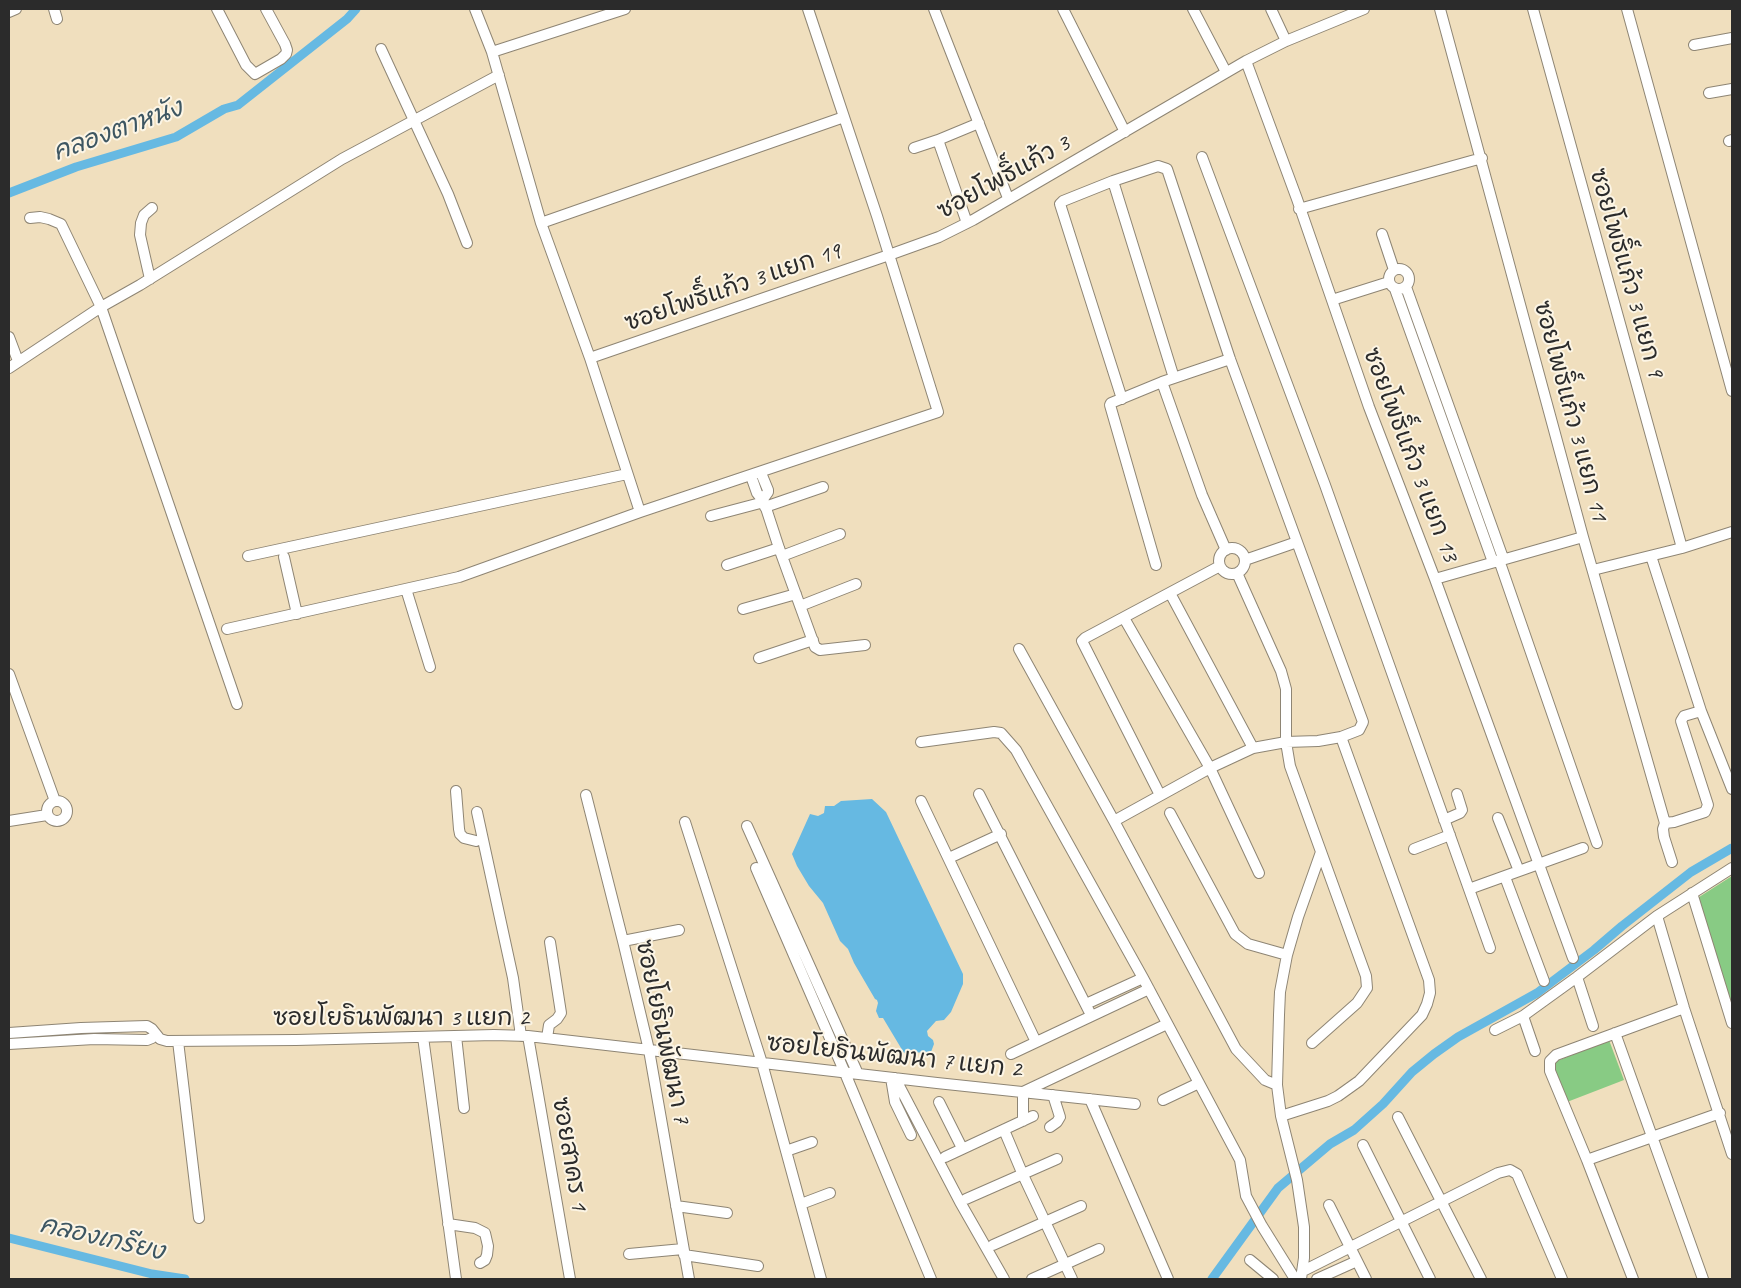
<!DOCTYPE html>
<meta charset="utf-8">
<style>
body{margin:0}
#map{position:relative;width:1741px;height:1288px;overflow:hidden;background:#f0dfbe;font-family:Caveat,sans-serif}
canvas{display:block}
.frame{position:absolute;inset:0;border:10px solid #2b2b2b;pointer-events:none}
</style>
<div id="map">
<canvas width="1741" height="1288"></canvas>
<div class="frame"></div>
</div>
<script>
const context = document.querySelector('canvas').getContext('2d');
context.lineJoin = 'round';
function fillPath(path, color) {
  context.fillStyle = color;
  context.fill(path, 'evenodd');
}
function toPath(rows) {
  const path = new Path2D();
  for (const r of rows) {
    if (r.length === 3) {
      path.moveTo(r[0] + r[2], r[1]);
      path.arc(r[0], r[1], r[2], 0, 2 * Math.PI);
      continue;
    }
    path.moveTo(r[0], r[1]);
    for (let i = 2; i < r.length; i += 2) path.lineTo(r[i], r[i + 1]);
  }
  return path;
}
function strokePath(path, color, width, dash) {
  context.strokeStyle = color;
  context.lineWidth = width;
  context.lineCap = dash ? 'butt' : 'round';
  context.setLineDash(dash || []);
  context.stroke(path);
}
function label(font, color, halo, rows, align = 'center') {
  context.font = font + ' Caveat,"Playpen Sans Thai",sans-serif';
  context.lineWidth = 4;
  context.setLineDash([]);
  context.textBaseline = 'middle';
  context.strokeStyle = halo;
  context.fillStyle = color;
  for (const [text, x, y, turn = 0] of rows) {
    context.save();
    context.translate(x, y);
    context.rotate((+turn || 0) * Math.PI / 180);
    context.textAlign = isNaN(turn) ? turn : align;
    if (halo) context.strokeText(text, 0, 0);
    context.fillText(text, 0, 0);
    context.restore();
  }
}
const green = toPath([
 [1732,876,1732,1016,1696,899],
 [1609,1040,1624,1080,1567,1102,1552,1063]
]);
const water = toPath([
 [872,799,886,812,963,974,963,984,951,1012,944,1020,936,1021,927,1031,928,1036,933,1040,934,1044,931,1052,904,1053,883,1018,879,1018,876,1011,878,1003,877,1000,875,999,854,963,848,949,840,941,823,903,809,886,797,866,792,854,810,814,818,816,824,813,825,806,834,806,841,801]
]);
const canal = toPath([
 [9,193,76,167,176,137,224,109,238,105,347,19,356,9],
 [9,1238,152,1274,185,1279],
 [1212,1279,1278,1188,1330,1144,1354,1130,1383,1104,1412,1072,1434,1054,1458,1037,1537,993,1594,950,1622,926,1691,872,1732,848]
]);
const minor = toPath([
 [54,9,57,19],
 [217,9,246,65,255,74,281,59,286,54,287,50,285,44,266,9],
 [475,9,492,52,541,223,590,358,640,512],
 [934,9,1008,198],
 [1063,9,1125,132],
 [1193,9,1226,72],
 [1271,9,1286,41],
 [1440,9,1583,537,1665,823],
 [1533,9,1682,548],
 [1627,9,1732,391],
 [9,12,16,9],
 [1694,45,1732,38],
 [381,49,448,194,467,243],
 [492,52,625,9],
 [1246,61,1297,199,1369,407,1435,579,1573,958],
 [1709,93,1732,89],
 [938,140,967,223],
 [1729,141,1732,140],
 [914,148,938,140,979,123],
 [1202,157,1325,485,1490,948],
 [1113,181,1174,378],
 [1299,209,1482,158],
 [30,218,40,217,49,219,61,224,101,307,237,704],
 [541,223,844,117],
 [1382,234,1394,270],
 [1399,279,10],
 [150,279,140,235,141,223,144,215,152,208],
 [1406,287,1503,558],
 [1395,289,1493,562],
 [1332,300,1389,282],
 [9,337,18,361],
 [590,358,889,255,939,237,973,220,1246,61,1286,41,1364,9],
 [9,368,101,307,140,285,342,159,499,75],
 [1162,382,1202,495,1226,550],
 [761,473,768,490,768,492,763,499],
 [751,476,757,493,764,502,779,548,815,647,820,650,865,645],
 [765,507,823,487],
 [711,516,764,502],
 [1232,561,13],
 [248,556,627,474],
 [782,556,840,534],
 [1651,556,1701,711,1684,716,1681,721,1708,805,1705,812,1674,822,1665,823],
 [284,557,297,614],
 [1245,560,1297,542],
 [1499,560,1597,843],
 [727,565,779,548],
 [1156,565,1110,405,1111,403,1162,382,1230,359],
 [1593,570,1682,548,1732,532],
 [1237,573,1281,671,1286,689,1286,742,1290,766,1366,976,1367,988,1357,1003,1312,1043],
 [1435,579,1583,537],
 [406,589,430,667],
 [1170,593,1253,748],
 [800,606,856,584],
 [743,609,796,594],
 [1124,618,1210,768,1259,873],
 [227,629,459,577,640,512,938,412,877,216,808,9],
 [1019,649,1114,821,1236,1049,1265,1080,1277,1085],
 [759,658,813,640],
 [9,674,55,801],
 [1701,711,1732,789],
 [921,742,994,732,1001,733,1016,750,1143,978,1240,1160,1246,1196,1262,1226,1295,1279],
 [456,791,459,829,460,834,464,838,476,841],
 [979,794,1091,1015],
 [586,795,623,941,649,1050,689,1279],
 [1160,795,1082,641,1085,638,1220,566],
 [57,811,10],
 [921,801,1036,1042],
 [477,812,513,978,521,1036],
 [1170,813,1235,934,1248,944,1287,955],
 [1498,818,1519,871],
 [1444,820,1460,813,1462,810,1457,794],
 [9,821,47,815],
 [1114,821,1210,768,1253,748,1286,742,1318,741,1341,737,1359,730,1363,722,1230,359,1167,169,1158,166,1113,181,1063,201,1060,204,1122,399],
 [685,822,762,1063,821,1279],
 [1665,823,1663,829,1664,837,1672,862],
 [747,826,858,1074],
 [1414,849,1450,835],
 [949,858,1001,834],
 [756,868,845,1073,931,1279],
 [1505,877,1544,981],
 [1469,889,1583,848],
 [1692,893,1732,1023],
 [1657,916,1684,1008,1732,1154],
 [623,941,679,930],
 [1577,977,1593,1026],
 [1086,1004,1143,978],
 [1523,1016,1535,1051],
 [1495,1030,1523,1016,1577,977,1657,916,1732,868],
 [9,1033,81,1028,147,1026,152,1029,160,1039,167,1041,296,1040,494,1035,528,1036,937,1083,1135,1104],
 [1615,1033,1703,1279],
 [456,1036,464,1108],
 [528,1036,570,1279],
 [423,1037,456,1279],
 [547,1038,549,1025,557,1019,561,1013,550,942],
 [178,1041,199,1218],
 [9,1044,94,1039,147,1040,152,1038,156,1034],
 [1011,1054,1149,989],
 [891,1078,895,1102,911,1135],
 [895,1078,960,1202,1004,1279],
 [1090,1099,1168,1279],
 [1163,1100,1199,1083],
 [939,1102,962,1148],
 [1281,1116,1328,1101,1338,1096,1359,1081,1422,1015,1427,1004,1430,993,1429,980,1341,737],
 [1398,1117,1481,1279],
 [1023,1121,1023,1092,1167,1024],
 [1050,1127,1057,1122,1060,1117,1053,1095],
 [1004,1130,1023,1175,1072,1279],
 [1363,1145,1430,1279],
 [786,1151,812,1142],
 [945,1157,1033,1116],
 [1587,1160,1720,1113],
 [966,1199,1057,1159],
 [801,1204,830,1193],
 [1329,1205,1366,1279],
 [676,1206,727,1213],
 [448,1224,475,1228,485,1233,488,1246,487,1255,485,1260,480,1263],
 [993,1245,1081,1206],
 [629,1254,683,1249],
 [684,1255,758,1266],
 [1250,1260,1273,1279],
 [1303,1271,1498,1173,1510,1170,1517,1174,1562,1279],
 [1032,1279,1099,1249],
 [1301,1279,1304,1258,1304,1227,1297,1180,1281,1116,1277,1085,1279,1015,1280,992,1287,955,1298,917,1321,852],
 [1317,1279,1357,1261],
 [1633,1279,1587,1160,1550,1071,1550,1061,1556,1055,1684,1008]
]);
const streetNames = [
 ["ซอยโพธิ์แก้ว 3",1004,178,-29],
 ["ซอยโพธิ์แก้ว 3 แยก 9",1626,273,74],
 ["ซอยโพธิ์แก้ว 3 แยก 19",733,288,-19],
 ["ซอยโพธิ์แก้ว 3 แยก 11",1570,411,75],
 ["ซอยโพธิ์แก้ว 3 แยก 13",1410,455,69],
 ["ซอยโยธินพัฒนา 3 แยก 2",401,1019],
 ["ซอยโยธินพัฒนา 7",662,1032,78],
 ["ซอยโยธินพัฒนา 7 แยก 2",894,1057,6],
 ["ซอยสาคร 1",569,1154,80]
];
const waterNames = [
 ["คลองตาหนัง",118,131,-20],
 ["คลองเกรียง",102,1239,13]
];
fillPath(green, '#88cb84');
fillPath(water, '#66b9e2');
strokePath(canal, '#66b9e2', 9);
strokePath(minor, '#8e8574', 12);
strokePath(minor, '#fff', 10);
label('24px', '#2b2b2b', '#fcf5e5', streetNames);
label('italic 25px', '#3d5662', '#fcf5e5', waterNames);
</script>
